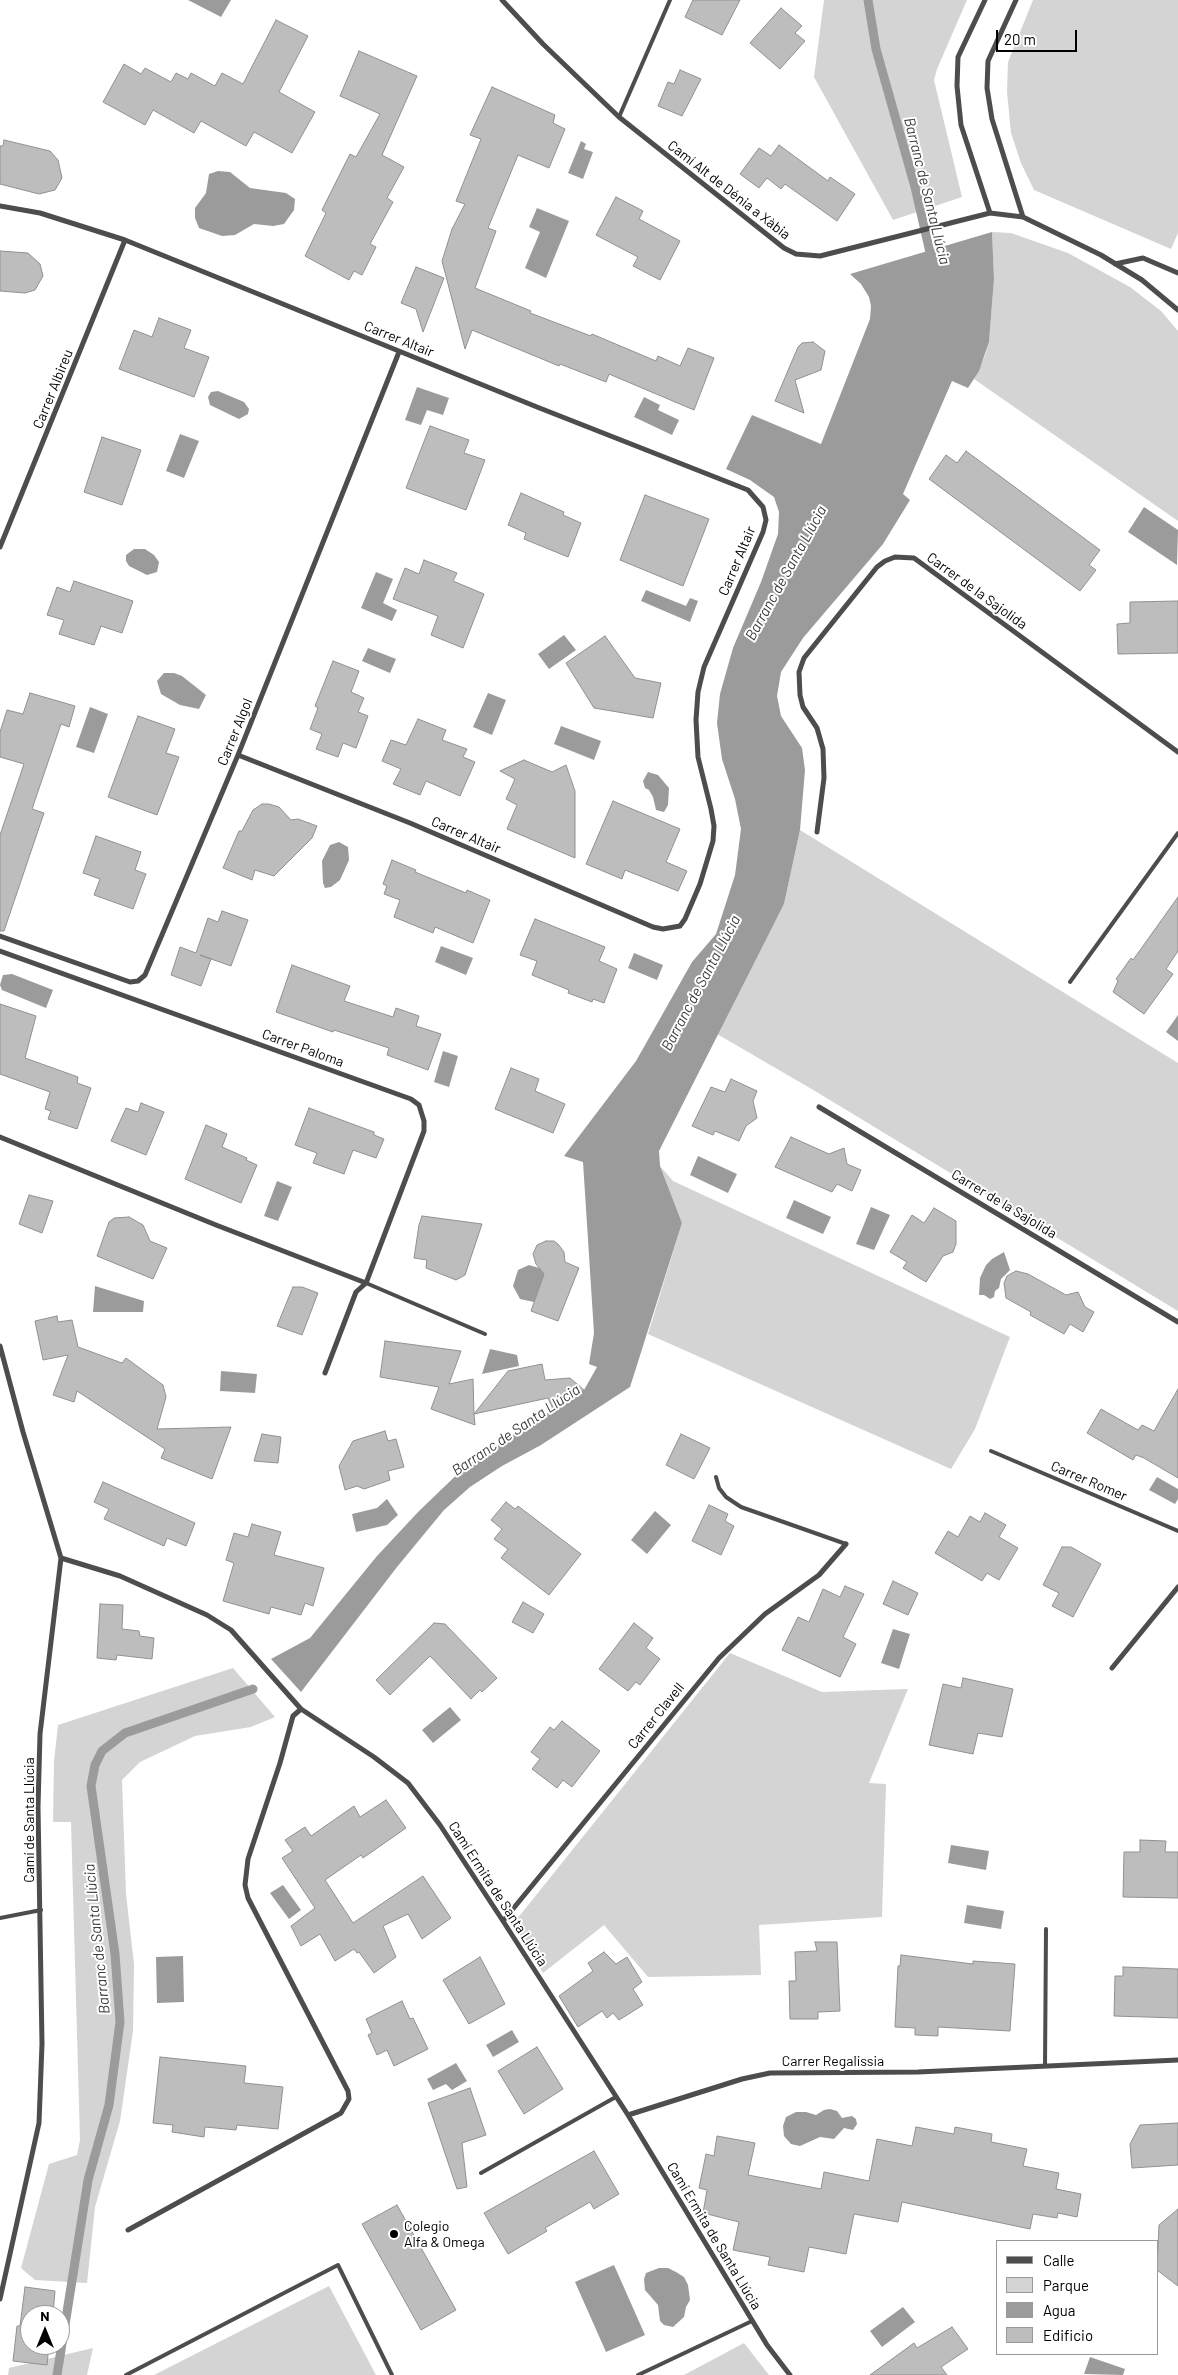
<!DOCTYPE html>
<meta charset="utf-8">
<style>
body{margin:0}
#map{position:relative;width:1178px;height:2375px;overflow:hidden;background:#fff;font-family:Barlow,sans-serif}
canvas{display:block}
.legend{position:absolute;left:996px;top:2240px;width:162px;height:115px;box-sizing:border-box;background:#fff;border:1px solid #999;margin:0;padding:6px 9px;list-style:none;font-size:15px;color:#000}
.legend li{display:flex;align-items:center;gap:10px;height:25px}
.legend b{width:25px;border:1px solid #999}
.north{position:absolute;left:20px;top:2305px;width:50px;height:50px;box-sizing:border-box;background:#fff;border:1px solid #999;border-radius:50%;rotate:0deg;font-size:14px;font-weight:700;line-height:20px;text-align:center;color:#000}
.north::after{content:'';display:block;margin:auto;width:18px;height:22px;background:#000;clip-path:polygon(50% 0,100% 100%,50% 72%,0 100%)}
.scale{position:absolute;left:996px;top:30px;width:81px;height:22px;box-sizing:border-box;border:2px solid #000;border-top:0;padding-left:6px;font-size:15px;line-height:18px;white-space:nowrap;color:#000;-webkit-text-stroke:4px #fff;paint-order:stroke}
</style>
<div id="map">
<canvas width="1178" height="2375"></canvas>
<ul class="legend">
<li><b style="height:6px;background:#4d4d4d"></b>Calle</li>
<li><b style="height:14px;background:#d4d4d4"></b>Parque</li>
<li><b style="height:14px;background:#9b9b9b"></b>Agua</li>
<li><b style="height:14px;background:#bdbdbd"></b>Edificio</li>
</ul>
<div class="north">N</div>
<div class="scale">20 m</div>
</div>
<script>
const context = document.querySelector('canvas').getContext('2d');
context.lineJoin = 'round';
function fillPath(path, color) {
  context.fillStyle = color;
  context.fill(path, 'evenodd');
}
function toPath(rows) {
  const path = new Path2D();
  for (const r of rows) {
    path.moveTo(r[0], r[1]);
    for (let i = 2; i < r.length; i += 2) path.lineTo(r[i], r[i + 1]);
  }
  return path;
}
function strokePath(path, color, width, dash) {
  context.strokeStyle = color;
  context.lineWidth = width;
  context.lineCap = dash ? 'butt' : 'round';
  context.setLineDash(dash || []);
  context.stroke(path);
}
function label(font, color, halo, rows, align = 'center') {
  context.font = font + ' Barlow,sans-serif';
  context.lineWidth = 4;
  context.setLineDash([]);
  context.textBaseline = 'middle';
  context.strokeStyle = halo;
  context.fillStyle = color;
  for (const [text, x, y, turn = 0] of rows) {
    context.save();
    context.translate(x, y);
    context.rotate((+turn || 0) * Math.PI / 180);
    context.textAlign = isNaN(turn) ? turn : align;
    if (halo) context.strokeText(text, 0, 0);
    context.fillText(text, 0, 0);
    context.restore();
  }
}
const green = toPath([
 [824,0,967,0,937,69,934,80,962,197,893,220,814,77],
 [1033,0,1178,0,1178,233,1171,249,1034,190,1021,163,1011,133,1007,92,1008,62],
 [992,232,1011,233,1068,253,1130,287,1161,311,1178,331,1178,521,974,379,984,358,989,342,994,279],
 [800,830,1178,1063,1178,1311,815,1091,717,1034,784,904],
 [660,1166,673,1181,1010,1337,975,1429,951,1469,648,1334,682,1223],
 [730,1653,822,1692,908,1689,869,1783,886,1784,882,1917,759,1925,761,1975,648,1977,604,1925,543,1973,513,1924],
 [233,1668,275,1717,251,1727,195,1736,140,1762,122,1780,126,1894,134,1964,133,2031,120,2121,95,2207,87,2283,35,2280,21,2268,49,2164,77,2155,80,2140,71,1822,53,1822,54,1761,58,1725],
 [329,2286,376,2375,154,2375],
 [744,2343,769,2375,684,2375],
 [93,2348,87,2375,8,2375,9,2368]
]);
const water = toPath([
 [188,0,231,0,221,17],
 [581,141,586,144,584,149,593,152,583,179,568,173],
 [218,171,230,172,250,188,286,193,295,199,294,210,284,224,273,226,254,224,235,235,222,236,199,228,195,218,195,208,206,193,209,174],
 [537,208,569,221,546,278,525,268,540,232,529,227],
 [992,232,994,279,989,342,979,371,968,388,952,381,903,494,910,500,883,544,803,638,781,672,777,696,781,716,802,748,805,770,800,830,784,904,659,1151,660,1166,682,1223,630,1387,541,1445,502,1466,470,1487,444,1510,397,1567,301,1692,271,1659,310,1638,377,1556,419,1511,469,1463,584,1390,597,1367,589,1364,594,1333,583,1162,564,1156,636,1061,692,962,716,934,735,875,741,829,735,799,722,759,717,723,720,694,733,648,761,582,778,534,779,512,774,497,750,480,726,469,752,415,821,444,870,319,871,306,869,297,861,284,850,274],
 [417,387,449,398,443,415,427,410,421,425,405,420],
 [218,391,244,402,249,409,248,414,239,419,210,405,208,397,211,392],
 [644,397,660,405,658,410,679,420,672,435,634,417],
 [180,434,199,441,184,478,166,471],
 [1144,507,1178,530,1177,565,1128,532],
 [134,549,145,549,154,555,159,562,157,572,147,575,129,566,126,561,126,555],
 [376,572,393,579,383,603,397,610,392,621,361,608],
 [646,590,686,606,690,598,698,601,690,622,641,601],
 [564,635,576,650,549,669,538,654],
 [368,648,396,659,390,673,362,661],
 [164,673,174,673,182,676,206,695,199,709,180,705,161,694,157,681],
 [488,693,506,700,492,735,473,727],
 [90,707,108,714,94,753,76,747],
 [561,726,601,741,594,760,554,744],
 [648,772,658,775,669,788,668,805,664,812,656,810,653,797,649,790,645,788,643,781],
 [339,842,348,847,349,860,340,880,331,887,325,888,323,883,322,861,330,845],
 [441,946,473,958,466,975,435,962],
 [634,953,663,965,657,980,628,968],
 [12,974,53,990,46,1008,2,990,0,985,3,975],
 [1178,1015,1178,1041,1166,1032],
 [443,1051,458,1056,449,1087,434,1082],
 [698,1156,737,1174,728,1193,690,1175],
 [277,1181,292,1187,278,1221,264,1216],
 [794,1200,831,1217,823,1234,786,1218],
 [871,1207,890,1215,874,1250,856,1244],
 [1004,1252,1010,1270,1001,1279,999,1288,995,1291,994,1297,990,1299,984,1295,979,1295,980,1278,986,1265,992,1259],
 [529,1265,546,1270,534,1302,520,1299,513,1286,518,1270],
 [95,1286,144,1301,143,1312,93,1312],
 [490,1349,517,1355,519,1366,482,1374],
 [221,1371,257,1374,255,1393,220,1391],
 [1157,1477,1178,1489,1178,1499,1175,1504,1149,1490],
 [387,1499,398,1515,387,1525,356,1532,352,1514,377,1508],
 [655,1511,671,1525,647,1554,631,1540],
 [893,1629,910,1634,899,1669,881,1663],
 [450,1707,461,1720,433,1743,422,1730],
 [951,1845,989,1851,986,1870,948,1863],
 [283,1885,301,1910,289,1919,270,1893],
 [967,1905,1004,1911,1001,1929,964,1923],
 [183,1956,184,2002,157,2003,156,1957],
 [512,2030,519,2042,493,2057,486,2045],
 [456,2063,467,2081,452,2090,446,2084,433,2090,427,2079],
 [830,2109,837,2111,842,2118,852,2116,856,2119,857,2124,853,2130,844,2128,834,2139,820,2137,800,2146,791,2144,784,2136,783,2126,786,2117,796,2112,806,2112,816,2115,824,2110],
 [614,2265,645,2335,606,2352,575,2282],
 [659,2268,668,2268,676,2272,684,2277,688,2285,690,2300,686,2307,684,2317,673,2327,664,2325,660,2321,658,2305,645,2290,644,2279,646,2273],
 [903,2307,915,2322,882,2347,870,2331],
 [1090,2357,1125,2369,1123,2375,1084,2374]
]);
const stream = toPath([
 [868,0,876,49,915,187,932,261],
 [57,2375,88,2180,109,2105,120,2022,115,1954,91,1786,95,1765,102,1751,125,1733,253,1689]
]);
const building = toPath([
 [693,0,740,0,722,35,685,17,693,0],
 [781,8,802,26,795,33,805,41,780,69,750,43,781,8],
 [276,20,308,36,279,92,315,112,292,153,254,132,246,146,201,121,194,133,153,110,145,125,103,102,124,64,141,74,145,68,171,82,176,73,188,79,191,73,215,86,222,73,243,84,276,20],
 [359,51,417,76,382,155,404,167,387,198,393,202,370,244,376,247,362,275,354,271,349,280,305,256,326,213,322,210,350,154,356,157,380,114,340,96,359,51],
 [680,70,701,79,682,116,658,106,668,82,674,84,680,70],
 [492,87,555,115,553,123,565,129,549,168,518,155,488,228,496,231,475,288,531,311,530,313,591,336,592,334,656,361,658,356,680,366,688,348,714,358,694,410,609,374,606,382,560,364,559,366,472,330,465,349,442,261,452,229,465,204,456,201,481,139,470,135,492,87],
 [4,140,50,151,58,160,62,178,55,190,39,194,0,184,0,146,3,146,4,140],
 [779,145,828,181,830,177,855,194,837,221,785,184,781,189,767,178,759,188,740,174,759,148,771,156,779,145],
 [616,197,643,211,639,219,680,241,660,280,633,266,638,257,596,235,616,197],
 [0,251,28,253,40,264,43,276,35,290,25,293,0,291,0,251],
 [416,267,444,278,423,332,416,309,401,303,416,267],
 [159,318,191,330,184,348,209,357,194,397,119,369,134,330,152,337,159,318],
 [813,342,825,351,821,370,795,380,804,413,775,401,798,347,802,343,813,342],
 [430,426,469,440,464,453,485,460,466,510,406,488,430,426],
 [102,437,141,450,122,505,84,492,102,437],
 [966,451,1100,550,1089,565,1096,570,1080,591,929,479,946,455,957,463,966,451],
 [521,493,564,512,563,515,581,523,568,557,524,539,526,533,508,525,521,493],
 [645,495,709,519,683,586,620,560,645,495],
 [424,560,457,573,453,581,484,594,463,648,431,635,438,616,393,599,405,568,419,574,424,560],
 [74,581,133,601,122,633,101,626,94,645,59,634,64,620,47,615,57,587,70,592,74,581],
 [1178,601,1178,653,1118,654,1117,624,1130,623,1130,602,1178,601],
 [605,636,635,678,661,683,653,718,594,708,566,663,605,636],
 [333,661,359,671,351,692,364,698,358,712,368,716,356,748,343,743,338,757,316,749,322,734,310,729,318,708,315,706,333,661],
 [30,693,75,706,69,727,61,724,32,809,44,813,4,931,0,931,0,835,24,764,0,757,0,732,7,710,23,714,30,693],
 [138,716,175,729,166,753,179,757,157,815,108,797,138,716],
 [418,719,446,730,442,740,467,749,463,757,475,762,460,796,426,781,420,795,393,784,401,769,382,761,391,740,406,745,418,719],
 [524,760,552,772,566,765,575,791,575,858,507,829,517,805,506,799,515,779,500,771,524,760],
 [613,801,680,829,666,862,687,871,678,891,625,870,622,879,586,864,613,801],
 [262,804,269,804,279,807,291,820,298,819,317,826,312,838,274,876,255,870,252,880,223,868,239,831,242,831,253,810,262,804],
 [96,836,141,852,135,870,146,874,133,909,94,895,100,879,83,873,96,836],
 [392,860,416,870,415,872,466,893,467,890,490,900,473,943,435,927,433,933,394,917,400,900,384,894,387,886,383,884,392,860],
 [1178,897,1178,951,1166,969,1173,974,1144,1014,1113,992,1118,981,1116,979,1131,958,1133,960,1178,897],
 [222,911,248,920,231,966,200,955,211,959,201,986,171,975,180,947,196,953,208,918,218,922,222,911],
 [535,919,605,947,599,961,617,969,604,1003,593,999,592,1002,568,993,569,990,532,975,537,961,520,955,535,919],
 [292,965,350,986,344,1001,393,1017,396,1008,419,1016,416,1026,441,1034,428,1070,387,1055,389,1048,334,1030,333,1032,276,1012,292,965],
 [0,1004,36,1016,25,1058,78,1077,77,1083,91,1088,77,1129,48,1119,51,1111,45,1109,50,1092,0,1074,0,1004],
 [511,1068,539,1079,535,1091,565,1104,553,1133,495,1109,511,1068],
 [731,1079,757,1091,753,1101,757,1118,746,1126,739,1141,715,1131,713,1135,692,1126,711,1087,725,1092,731,1079],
 [141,1103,164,1112,146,1155,111,1141,126,1108,138,1112,141,1103],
 [309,1108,374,1132,374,1135,384,1139,376,1158,353,1150,344,1174,313,1163,317,1153,295,1145,309,1108],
 [206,1125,227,1134,222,1147,247,1158,246,1160,257,1165,241,1203,185,1179,206,1125],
 [791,1137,829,1154,844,1148,847,1164,861,1170,852,1191,837,1184,832,1192,775,1167,791,1137],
 [29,1195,53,1201,42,1233,19,1224,29,1195],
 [934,1208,956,1221,956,1244,953,1252,943,1256,926,1282,903,1268,907,1262,890,1252,912,1215,924,1223,934,1208],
 [422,1216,482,1224,465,1275,456,1280,426,1268,427,1260,414,1258,419,1225,422,1216],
 [129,1217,143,1225,150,1241,167,1248,153,1279,97,1256,109,1222,114,1218,129,1217],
 [546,1241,554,1241,558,1244,564,1252,565,1262,579,1268,558,1321,531,1311,544,1274,536,1264,533,1254,537,1245,546,1241],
 [1016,1271,1028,1274,1066,1295,1078,1292,1085,1307,1094,1312,1083,1332,1070,1324,1064,1334,1030,1315,1031,1312,1006,1298,1004,1283,1007,1276,1016,1271],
 [293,1287,302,1287,318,1293,302,1335,277,1326,293,1287],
 [57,1316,58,1322,72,1320,78,1347,122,1363,126,1358,163,1385,166,1397,157,1429,231,1427,212,1479,161,1458,165,1449,77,1391,74,1402,53,1395,68,1355,43,1360,35,1321,57,1316],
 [385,1341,461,1351,449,1384,473,1379,474,1414,508,1371,542,1364,545,1380,570,1378,584,1390,553,1409,548,1398,474,1414,475,1425,431,1409,439,1387,380,1377,385,1341],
 [1178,1389,1178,1478,1144,1458,1136,1455,1133,1460,1087,1433,1101,1409,1138,1430,1142,1425,1154,1431,1178,1389],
 [385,1431,388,1441,396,1439,404,1467,388,1471,390,1480,364,1489,357,1486,345,1490,339,1466,353,1441,385,1431],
 [262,1434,281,1437,278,1463,254,1461,262,1434],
 [681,1434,710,1448,694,1479,666,1465,681,1434],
 [103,1482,195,1523,186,1546,167,1538,164,1546,104,1519,109,1509,94,1502,103,1482],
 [506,1502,515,1509,518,1506,581,1554,549,1595,501,1558,508,1549,494,1539,502,1529,491,1520,506,1502],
 [709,1505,728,1514,725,1521,734,1526,721,1555,692,1541,709,1505],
 [985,1513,1006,1525,999,1537,1018,1548,999,1580,987,1573,982,1581,935,1553,948,1531,958,1537,970,1516,980,1522,985,1513],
 [252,1524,281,1532,274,1555,324,1568,313,1606,305,1603,301,1615,271,1607,269,1614,223,1601,234,1563,226,1560,234,1533,248,1537,252,1524],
 [1062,1547,1071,1547,1101,1564,1073,1617,1052,1606,1059,1593,1043,1585,1062,1547],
 [893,1581,918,1593,908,1615,883,1604,893,1581],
 [845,1586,864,1594,843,1637,856,1644,840,1677,782,1650,798,1617,809,1622,823,1589,840,1597,845,1586],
 [523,1602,544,1614,533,1633,512,1622,523,1602],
 [100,1604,123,1605,122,1629,139,1631,140,1636,154,1638,152,1659,117,1655,116,1660,97,1658,100,1604],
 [434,1623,445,1624,497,1678,482,1692,480,1690,471,1699,430,1656,390,1695,376,1680,434,1623],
 [634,1623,653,1638,646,1648,660,1659,640,1685,636,1682,628,1691,599,1669,634,1623],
 [963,1678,1013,1689,1002,1737,978,1733,973,1754,929,1745,943,1684,961,1688,963,1678],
 [562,1721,600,1751,572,1787,563,1780,557,1788,532,1769,540,1759,531,1752,550,1727,554,1730,562,1721],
 [386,1800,406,1828,363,1858,361,1855,325,1880,353,1923,423,1876,451,1918,422,1939,408,1914,383,1926,396,1957,374,1973,359,1952,357,1953,354,1949,335,1961,320,1934,301,1946,291,1926,315,1908,282,1858,293,1851,285,1840,305,1827,311,1836,354,1806,360,1817,386,1800],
 [1140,1840,1166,1841,1165,1852,1178,1852,1178,1898,1123,1897,1124,1852,1140,1852,1140,1840],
 [815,1942,837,1942,840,2011,818,2012,818,2019,790,2019,789,1981,796,1981,795,1952,817,1951,815,1942],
 [604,1952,616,1964,627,1957,642,1982,633,1989,643,2005,619,2020,613,2013,607,2018,602,2011,578,2027,559,1996,593,1971,588,1963,604,1952],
 [901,1955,973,1964,973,1961,1015,1964,1010,2031,938,2027,938,2036,915,2035,915,2028,895,2027,898,1966,900,1966,901,1955],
 [480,1957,505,2004,469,2024,443,1980,480,1957],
 [1123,1967,1178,1969,1178,2018,1114,2016,1115,1976,1123,1976,1123,1967],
 [402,2001,410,2019,413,2018,428,2049,394,2066,387,2050,377,2055,368,2035,372,2033,366,2019,402,2001],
 [537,2047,563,2089,524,2114,498,2071,537,2047],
 [160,2057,246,2066,244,2083,283,2087,278,2129,237,2125,236,2130,205,2127,204,2137,172,2132,173,2125,153,2123,160,2057],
 [470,2088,486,2135,462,2143,467,2187,457,2189,428,2103,470,2088],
 [1178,2123,1178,2165,1132,2168,1130,2144,1140,2125,1178,2123],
 [916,2127,954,2134,955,2127,992,2134,991,2142,1027,2149,1023,2166,1059,2173,1056,2189,1081,2194,1077,2217,1058,2213,1057,2218,1033,2214,1030,2229,902,2202,898,2222,854,2214,846,2254,809,2247,804,2272,768,2265,770,2257,733,2250,739,2222,703,2213,707,2190,699,2188,706,2154,714,2156,717,2136,755,2143,748,2175,821,2189,824,2172,869,2181,877,2139,912,2146,916,2127],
 [594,2151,619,2194,594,2209,590,2202,545,2228,547,2231,508,2254,484,2213,594,2151],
 [397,2205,456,2310,421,2330,362,2224,397,2205],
 [1178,2209,1178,2286,1157,2270,1159,2225,1178,2209],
 [25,2287,55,2291,53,2315,30,2315,30,2345,49,2345,47,2365,13,2361,17,2326,20,2326,25,2287],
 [952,2327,968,2349,941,2367,947,2375,870,2375,914,2343,917,2348,952,2327]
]);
const lane = toPath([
 [619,117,670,0],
 [1070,982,1178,833],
 [366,1283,485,1334],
 [991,1451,1178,1531],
 [716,1477,719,1488,726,1497,741,1507,846,1544],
 [0,1918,41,1910],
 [1045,2066,1046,1929],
 [481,2173,614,2098],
 [126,2375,338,2265,392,2375],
 [638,2375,752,2321]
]);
const street = toPath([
 [502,0,543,44,619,117,784,248,796,254,820,256,990,213,1023,217,1101,255,1142,280,1178,310],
 [985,0,958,57,957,86,961,125,990,213],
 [1016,0,988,61,987,88,992,119,1023,217],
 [0,206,40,213,125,240,537,407,748,490,763,507,766,520,763,532,704,667,698,692,696,720,698,757,711,809,714,826,713,841,700,884,685,919,680,926,663,929,653,927,410,823,238,755],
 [1115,264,1143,258,1178,273],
 [0,547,125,240],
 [817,832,824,778,823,749,817,728,803,707,800,695,799,672,804,658,877,567,885,561,895,557,914,558,1178,752],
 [0,936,130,982,138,981,145,975,238,755,399,352],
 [0,951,411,1099,419,1105,424,1121,424,1131,366,1283],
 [819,1107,1178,1322],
 [0,1137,216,1225,366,1283,356,1292,325,1373],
 [0,1346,23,1432,61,1558,40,1734,38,1807,42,2044,39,2123,0,2299],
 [61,1558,120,1576,207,1615,231,1630,301,1709,374,1757,408,1783,440,1825,503,1921,628,2115,767,2345,790,2375],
 [1112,1668,1178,1587],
 [503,1921,719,1658,765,1614,819,1575,846,1544],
 [628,2115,742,2079,770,2073,918,2072,1178,2060],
 [128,2230,341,2113,349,2099,348,2091,248,1898,245,1885,248,1859,280,1763,293,1716,301,1709]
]);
const markers = [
 [394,2234,5,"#000"]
];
const streetNames = [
 ["Camí Alt de Dénia a Xàbia",729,190,38],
 ["Carrer Altair",399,339,22],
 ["Carrer Albireu",53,389,-68],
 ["Carrer Altair",737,561,-67],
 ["Carrer de la Sajolida",977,591,36],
 ["Carrer Algol",235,732,-68],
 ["Carrer Altair",466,835,23],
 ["Carrer Paloma",303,1048,20],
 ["Carrer de la Sajolida",1004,1204,31],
 ["Carrer Romer",1089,1481,23],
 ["Carrer Clavell",656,1716,-51],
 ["Camí de Santa Llúcia",29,1820,-90],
 ["Camí Ermita de Santa Llúcia",498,1894,57],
 ["Carrer Regalissia",833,2061],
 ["Camí Ermita de Santa Llúcia",714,2236,59]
];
const poiNames = [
 ["Colegio",404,2226],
 ["Alfa & Omega",404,2242]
];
const waterNames = [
 ["Barranc de Santa Llúcia",927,191,76],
 ["Barranc de Santa Llúcia",786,573,-61],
 ["Barranc de Santa Llúcia",701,983,-62],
 ["Barranc de Santa Llúcia",516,1430,-34],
 ["Barranc de Santa Llúcia",97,1939,-96]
];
fillPath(green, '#d4d4d4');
fillPath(water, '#9b9b9b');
strokePath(stream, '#9b9b9b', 9);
fillPath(building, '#bdbdbd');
strokePath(building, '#919191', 1);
strokePath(lane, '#4d4d4d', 4);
strokePath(street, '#4d4d4d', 5);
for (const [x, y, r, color] of markers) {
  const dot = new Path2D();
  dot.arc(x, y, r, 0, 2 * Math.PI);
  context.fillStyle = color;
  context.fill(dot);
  strokePath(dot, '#fff', 2);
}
label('14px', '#000', '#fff', streetNames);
label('14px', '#000', '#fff', poiNames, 'left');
label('italic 15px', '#3c3c3c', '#fff', waterNames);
</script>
